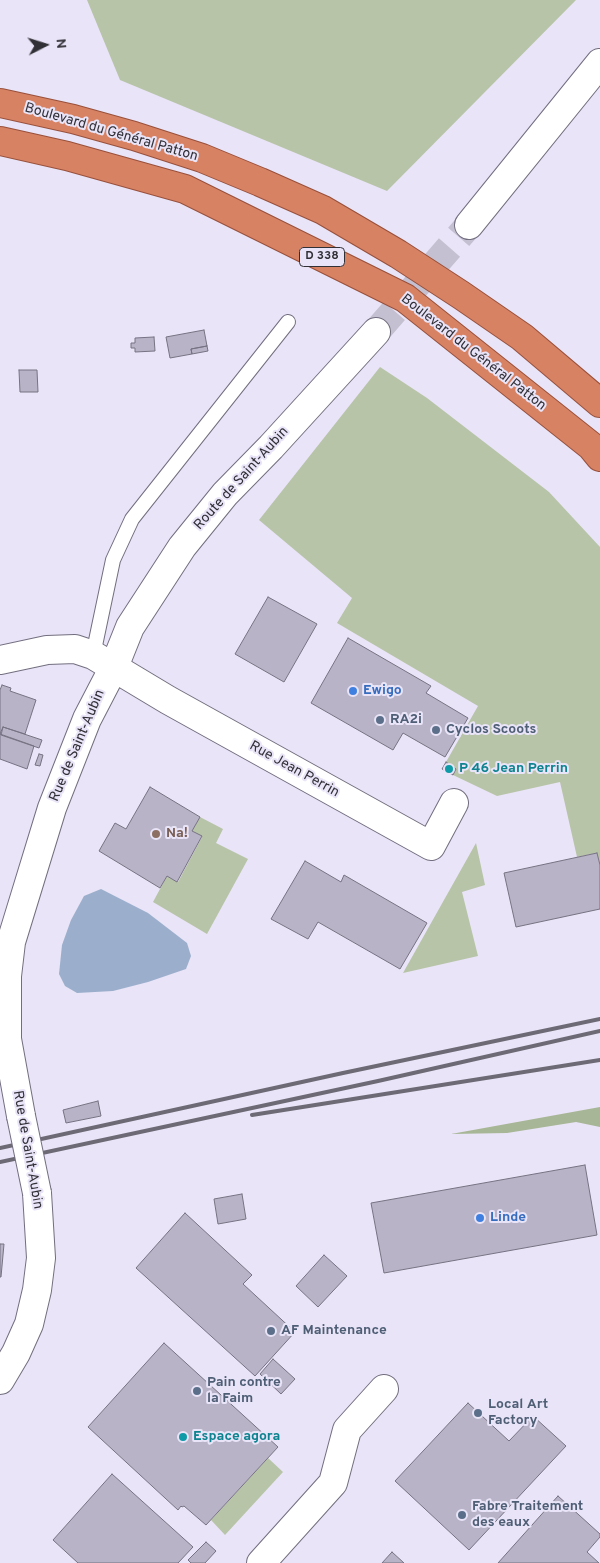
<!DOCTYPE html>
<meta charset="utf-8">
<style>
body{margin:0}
#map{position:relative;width:600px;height:1563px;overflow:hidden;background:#e9e4f7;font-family:Overpass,sans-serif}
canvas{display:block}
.north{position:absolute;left:20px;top:20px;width:50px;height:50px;-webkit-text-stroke:4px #e9e4f7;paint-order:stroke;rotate:85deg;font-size:14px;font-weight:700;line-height:20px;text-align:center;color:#323037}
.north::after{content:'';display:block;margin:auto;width:18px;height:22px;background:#323037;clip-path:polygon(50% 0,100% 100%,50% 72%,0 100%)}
</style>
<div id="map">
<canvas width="600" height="1563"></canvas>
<div class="north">N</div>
</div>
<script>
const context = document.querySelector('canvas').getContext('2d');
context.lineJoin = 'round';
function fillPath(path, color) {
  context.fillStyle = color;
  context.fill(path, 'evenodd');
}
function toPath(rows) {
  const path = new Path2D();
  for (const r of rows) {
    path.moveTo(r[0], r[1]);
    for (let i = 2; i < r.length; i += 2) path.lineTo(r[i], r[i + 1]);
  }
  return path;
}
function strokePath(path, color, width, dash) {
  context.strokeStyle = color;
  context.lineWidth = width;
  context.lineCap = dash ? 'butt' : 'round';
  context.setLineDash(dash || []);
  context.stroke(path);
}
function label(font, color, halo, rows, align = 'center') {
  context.font = font + ' Overpass,sans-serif';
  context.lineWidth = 4;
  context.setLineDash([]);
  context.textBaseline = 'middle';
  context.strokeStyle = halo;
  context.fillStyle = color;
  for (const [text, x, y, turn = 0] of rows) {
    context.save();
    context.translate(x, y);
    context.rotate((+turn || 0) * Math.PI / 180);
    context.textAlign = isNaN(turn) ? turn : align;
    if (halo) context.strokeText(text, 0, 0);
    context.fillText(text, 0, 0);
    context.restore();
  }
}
const green = toPath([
 [87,0,576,0,387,191,120,80],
 [380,367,427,398,549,492,600,547,600,865,597,853,577,857,560,782,497,796,453,775,456,769,446,762,478,706,337,623,352,598,259,520],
 [200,817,223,829,216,843,248,859,207,934,153,902,167,876,178,882,202,837,192,831],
 [476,843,485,885,462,892,478,956,403,973],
 [268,1458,283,1472,225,1535,211,1520]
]);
const forest = toPath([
 [600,1107,600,1127,576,1122,507,1133,451,1134]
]);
const water = toPath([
 [101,889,148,913,187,943,191,956,186,969,148,982,113,991,77,993,65,986,59,974,62,945,71,920,84,896]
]);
const building = toPath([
 [204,330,207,346,191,349,192,354,170,358,166,337,204,330],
 [154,337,155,351,135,352,135,348,131,348,131,343,135,343,135,338,154,337],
 [207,346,208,351,192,354,191,349,207,346],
 [19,370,37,370,38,392,20,392,19,370],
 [268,597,317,624,284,682,235,654,268,597],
 [348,638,431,686,426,693,468,718,445,757,403,733,393,750,311,703,348,638],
 [2,685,11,688,10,691,36,700,25,734,3,727,0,734,0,690,2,685],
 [3,727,42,740,39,748,1,735,3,727],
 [0,734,34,746,27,769,0,759,0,734],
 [39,754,43,755,40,766,35,765,39,754],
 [446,762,456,769,453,775,442,769,446,762],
 [150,787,200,817,192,831,202,836,177,882,167,876,160,888,99,851,115,823,126,829,150,787],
 [597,853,600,865,600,909,516,927,504,873,597,853],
 [305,861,341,882,344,875,427,923,400,969,318,922,308,939,271,919,305,861],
 [98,1101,101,1116,66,1123,63,1110,98,1101],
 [585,1165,597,1235,384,1273,371,1203,585,1165],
 [242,1194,246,1219,218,1224,214,1199,242,1194],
 [185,1213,252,1275,243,1284,295,1332,255,1376,136,1268,185,1213],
 [0,1244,4,1244,1,1277,0,1277,0,1244],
 [324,1255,347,1276,318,1307,296,1286,324,1255],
 [164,1343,278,1447,206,1525,184,1506,182,1507,181,1506,178,1510,88,1427,164,1343],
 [273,1359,295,1379,281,1394,260,1374,273,1359],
 [468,1403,509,1441,533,1416,566,1446,469,1550,395,1481,468,1403],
 [112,1474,193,1547,178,1563,78,1563,53,1540,112,1474],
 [558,1496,600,1534,600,1537,587,1552,599,1563,498,1563,558,1496],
 [206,1542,216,1551,205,1563,191,1563,188,1560,206,1542],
 [392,1552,404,1563,382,1563,392,1552]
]);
const tertiaryTunnel = toPath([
 [376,332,469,225]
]);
const service = toPath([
 [93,655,113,560,132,519,288,322]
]);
const minor = toPath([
 [0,660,47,650,75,649,93,655,168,700,431,846,454,803],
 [261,1563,333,1483,347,1430,384,1389]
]);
const tertiary = toPath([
 [469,225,600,63],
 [21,1116,7,1039,7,976,11,942,52,808,87,719,114,667,130,627,182,547,225,494,271,447,376,332],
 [0,1380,16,1353,29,1324,37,1290,41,1258,37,1193]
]);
const trunk = toPath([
 [0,103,73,119,134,136,202,158,260,182,323,210,398,254,461,295,522,337,600,403],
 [0,141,67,156,185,189,405,298,591,446,600,457]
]);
const rail = toPath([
 [252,1115,600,1060],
 [0,1148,343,1073,600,1019],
 [0,1162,378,1081,600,1031]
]);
const tertiaryBridge = toPath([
 [21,1116,37,1193]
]);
const markers = [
 [353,691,5,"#3f7fe0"],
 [380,720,5,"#5c6f8a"],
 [436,730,5,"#5c6f8a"],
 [449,769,5,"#0f9aa8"],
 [156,834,5,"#8d6e63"],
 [480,1218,5,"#3f7fe0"],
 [271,1331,5,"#5c6f8a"],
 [197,1391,5,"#5c6f8a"],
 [478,1413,5,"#5c6f8a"],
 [183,1437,5,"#0f9aa8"],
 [462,1515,5,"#5c6f8a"]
];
const shields = [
 [322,257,45]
];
const shieldNames = [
 ["D 338",322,257]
];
const streetNames = [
 ["Boulevard du Général Patton",111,133,16],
 ["Boulevard du Général Patton",473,353,38],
 ["Route de Saint-Aubin",242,479,-48],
 ["Rue de Saint-Aubin",78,746,-67],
 ["Rue Jean Perrin",294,770,29],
 ["Rue de Saint-Aubin",27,1150,80]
];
const shopNames = [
 ["Ewigo",363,691],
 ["Linde",490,1218]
];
const serviceNames = [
 ["RA2i",390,720],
 ["Cyclos Scoots",446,730],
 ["AF Maintenance",281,1331],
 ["Pain contre",207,1383],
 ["la Faim",207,1399],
 ["Local Art",488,1405],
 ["Factory",488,1421],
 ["Fabre Traitement",472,1507],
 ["des eaux",472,1523]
];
const cultureNames = [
 ["P 46 Jean Perrin",459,769],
 ["Espace agora",193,1437]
];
const educationNames = [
 ["Na!",166,834]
];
fillPath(green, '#b7c4a8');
fillPath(forest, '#a7b696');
fillPath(water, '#9bafcc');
fillPath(building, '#b8b3c6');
strokePath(building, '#777283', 1);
strokePath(tertiaryTunnel, '#c4c0d1', 28, [28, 14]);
strokePath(service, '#736e7f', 16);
strokePath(minor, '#736e7f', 30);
strokePath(tertiary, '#736e7f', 30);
strokePath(trunk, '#98503b', 30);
strokePath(service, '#fff', 14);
strokePath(minor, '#fff', 28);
strokePath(tertiary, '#fff', 28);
strokePath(trunk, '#d88264', 28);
strokePath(rail, '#6d6a75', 4);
strokePath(tertiaryBridge, '#736e7f', 30, []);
strokePath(tertiaryBridge, '#fff', 28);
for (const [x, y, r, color] of markers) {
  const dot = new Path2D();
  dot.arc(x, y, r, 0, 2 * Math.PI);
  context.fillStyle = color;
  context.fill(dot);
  strokePath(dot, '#e9e4f7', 2);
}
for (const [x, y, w] of shields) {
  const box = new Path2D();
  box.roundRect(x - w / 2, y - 9.5, w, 19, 4);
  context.fillStyle = '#e9e4f7';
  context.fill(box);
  strokePath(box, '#323037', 1);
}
label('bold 12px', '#323037', null, shieldNames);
label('14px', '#323037', '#e9e4f7', streetNames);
label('bold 14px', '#366cbe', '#e9e4f7', shopNames, 'left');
label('bold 14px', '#4e5e75', '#e9e4f7', serviceNames, 'left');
label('bold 14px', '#0d838f', '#e9e4f7', cultureNames, 'left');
label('bold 14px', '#785e54', '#e9e4f7', educationNames, 'left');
</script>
